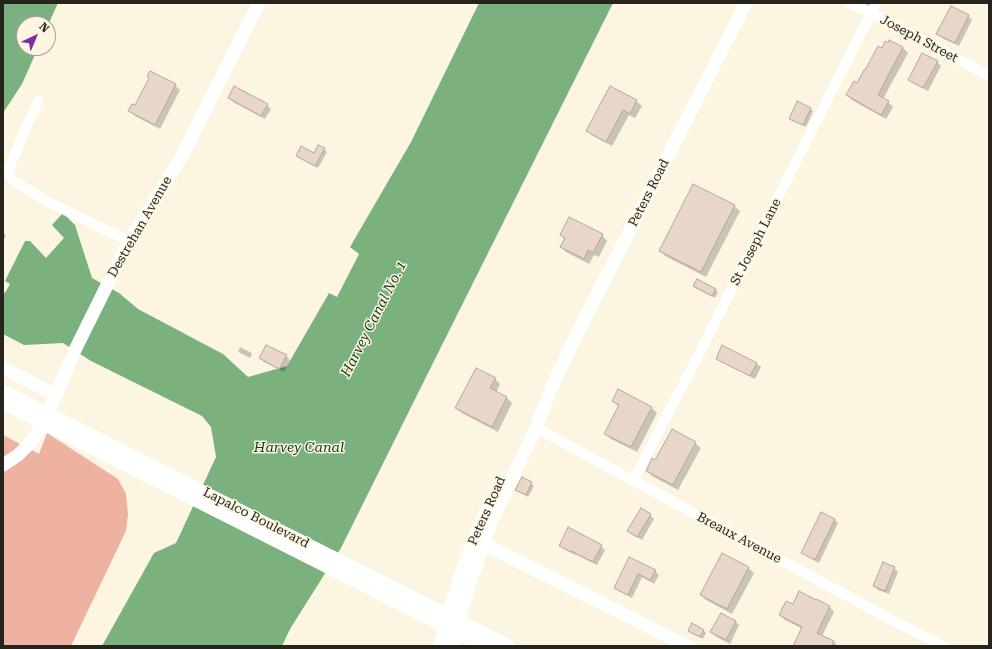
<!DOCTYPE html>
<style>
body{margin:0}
#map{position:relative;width:992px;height:649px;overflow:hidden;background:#fcf5e2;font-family:"Roboto Serif",serif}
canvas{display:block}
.frame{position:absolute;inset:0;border:4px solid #27241d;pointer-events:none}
.north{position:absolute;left:16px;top:16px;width:40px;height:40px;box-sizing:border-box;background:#fcf5e2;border:1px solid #a7a193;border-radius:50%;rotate:44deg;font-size:11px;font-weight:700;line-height:16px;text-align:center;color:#27241d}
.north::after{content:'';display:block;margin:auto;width:14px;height:18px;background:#7c2d9e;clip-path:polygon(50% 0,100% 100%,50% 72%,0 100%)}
</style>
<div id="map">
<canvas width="992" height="649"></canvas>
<div class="frame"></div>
<div class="north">N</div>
</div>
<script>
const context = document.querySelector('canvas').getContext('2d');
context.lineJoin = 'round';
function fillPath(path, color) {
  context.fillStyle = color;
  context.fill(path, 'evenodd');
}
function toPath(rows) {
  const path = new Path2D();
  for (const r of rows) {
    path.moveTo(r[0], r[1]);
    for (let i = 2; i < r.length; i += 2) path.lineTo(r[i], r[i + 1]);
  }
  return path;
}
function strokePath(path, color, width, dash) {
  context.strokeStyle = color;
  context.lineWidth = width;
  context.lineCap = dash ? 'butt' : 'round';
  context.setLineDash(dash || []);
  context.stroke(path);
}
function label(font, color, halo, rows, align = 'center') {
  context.font = font + ' "Roboto Serif",serif';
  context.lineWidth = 3;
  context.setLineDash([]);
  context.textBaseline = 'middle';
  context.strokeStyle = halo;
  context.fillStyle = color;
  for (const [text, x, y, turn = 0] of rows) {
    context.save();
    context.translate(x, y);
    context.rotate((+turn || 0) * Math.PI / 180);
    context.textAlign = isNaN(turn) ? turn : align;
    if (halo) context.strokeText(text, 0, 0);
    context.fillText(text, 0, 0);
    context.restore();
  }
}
const green = toPath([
 [47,433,118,479,126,494,128,514,126,531,71,646,3,646,3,435,39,454]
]);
const water = toPath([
 [3,3,58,3,48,25,24,24,24,48,38,48,22,84,3,113],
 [479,3,613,3,432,365,341,548,290,629,282,646,102,646,154,553,176,543,216,457,211,427,202,416,91,361,63,343,24,345,3,334,3,292,5,293,10,284,5,281,25,241,30,241,46,258,64,238,52,225,63,213,75,225,92,278,119,293,138,309,223,354,248,377,287,366,329,293,337,297,359,254,350,247,411,142]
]);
const shadow = toPath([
 [863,3,874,3,871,7],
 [951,7,968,16,972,20,959,46,942,38,938,34],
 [890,41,903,48,908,53,883,99,888,102,893,107,886,119,852,100,847,95,858,84,882,49,888,44],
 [937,62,941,66,928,91,913,83,910,80],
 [175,85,180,90,160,129,135,116,130,111,135,107],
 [229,98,267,105,271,109,265,119,233,102],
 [636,101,642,106,635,118,629,115,612,146,593,136,588,131],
 [810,109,813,111,806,127,793,121,790,118],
 [324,149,327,152,318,168,299,158,314,155],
 [734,206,740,211,706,277,665,256,660,250],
 [3,232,6,235,3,241],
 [561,235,602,235,607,241,599,257,594,255,589,264,566,252,561,247,565,240],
 [694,286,715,289,718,292,715,298,697,289],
 [240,347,250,352,252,354,250,358,240,353,238,351],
 [286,356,290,360,284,372,264,362,261,358],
 [717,358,757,364,761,367,755,379,721,362],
 [495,379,500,384,496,393,507,398,512,403,498,432,462,413,456,408],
 [613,401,651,407,657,413,637,452,611,439,605,433,619,407],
 [695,443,701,448,678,490,652,476,647,470],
 [531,483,534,486,528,497,519,492,517,490],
 [650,515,654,519,642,540,633,535,629,531],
 [834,519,838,523,819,563,806,556,802,552],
 [560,546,601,546,605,550,597,565,575,554,575,555,564,549],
 [630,558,655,571,659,575,654,584,642,577,632,598,619,591,615,587],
 [748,568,754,573,732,614,706,600,701,595],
 [894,568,898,572,889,594,878,590,874,586],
 [817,600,830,607,834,612,822,636,834,642,838,646,796,646,803,629,785,620,780,615,793,605,816,601],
 [735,621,739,625,730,644,715,636,711,632],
 [703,630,706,633,703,639,691,633,689,631]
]);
const building = toPath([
 [951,6,969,15,955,43,936,34,951,6],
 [889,40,903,47,878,95,889,101,881,115,846,95,854,81,857,83,864,70,865,70,878,46,882,48,885,41,888,43,889,40],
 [922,53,938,61,923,88,908,80,922,53],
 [150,71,176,84,155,125,128,111,132,104,135,105,149,78,147,76,150,71],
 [234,86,268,104,261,116,228,98,234,86],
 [610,86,637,100,630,114,623,110,606,142,586,131,610,86],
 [797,101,811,108,803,125,789,119,797,101],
 [318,145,325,148,315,166,296,156,301,146,314,153,318,145],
 [693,184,735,205,701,272,659,251,693,184],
 [569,217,603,234,593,253,588,250,584,259,560,247,565,238,560,235,569,217],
 [697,279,716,289,712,296,693,286,697,279],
 [266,345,287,355,279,369,259,358,266,345],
 [722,345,757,363,750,376,716,359,722,345],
 [476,368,496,378,490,388,507,397,492,427,455,408,476,368],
 [618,389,652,407,631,447,604,434,619,405,612,401,618,389],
 [672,429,696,442,673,485,646,471,652,458,655,460,672,429],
 [522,477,532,482,526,495,515,490,522,477],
 [641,508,651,514,637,537,627,531,641,508],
 [821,512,835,519,815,560,801,553,821,512],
 [568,527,602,545,593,562,571,551,571,552,559,546,568,527],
 [722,553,749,567,727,609,700,595,722,553],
 [629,557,656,570,650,580,638,574,628,595,614,588,629,557],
 [883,562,895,567,885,591,873,586,883,562],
 [799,591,816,600,816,599,830,606,817,633,834,641,832,646,793,646,802,627,779,615,786,601,793,604,799,591],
 [721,613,736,621,726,640,710,632,721,613],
 [692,623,704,630,700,637,688,631,692,623]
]);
const minor = toPath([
 [849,3,871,13,989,76],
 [38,101,24,132,8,171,12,180,48,202,129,241],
 [536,428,890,619,943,646],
 [633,481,698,356,876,3]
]);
const major = toPath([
 [3,368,56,395],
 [3,391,509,646],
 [3,403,484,646],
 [3,465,18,455,29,444,37,433,56,395,74,352,129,241,181,158,259,3],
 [476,540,687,646],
 [440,646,452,601,460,576,474,539,490,503],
 [453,646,467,592,492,520,536,428,553,384,578,332,746,3]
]);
const streetNames = [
 ["Joseph Street",919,39,28],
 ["Peters Road",649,193,-63],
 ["Destrehan Avenue",140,227,-60],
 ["St Joseph Lane",756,242,-63],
 ["Peters Road",487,511,-66],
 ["Lapalco Boulevard",256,518,27],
 ["Breaux Avenue",739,538,28]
];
const waterNames = [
 ["Harvey Canal No. 1",374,319,-63],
 ["Harvey Canal",299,448]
];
fillPath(green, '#edb2a1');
fillPath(water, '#7ab17f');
fillPath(shadow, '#0003');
fillPath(building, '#e8d7c9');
strokePath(building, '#b6a799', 1);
strokePath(minor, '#fff', 10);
strokePath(major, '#fff', 13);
label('13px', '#27241d', '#fcf5e2', streetNames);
label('italic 14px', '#103918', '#fcf5e2', waterNames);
</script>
